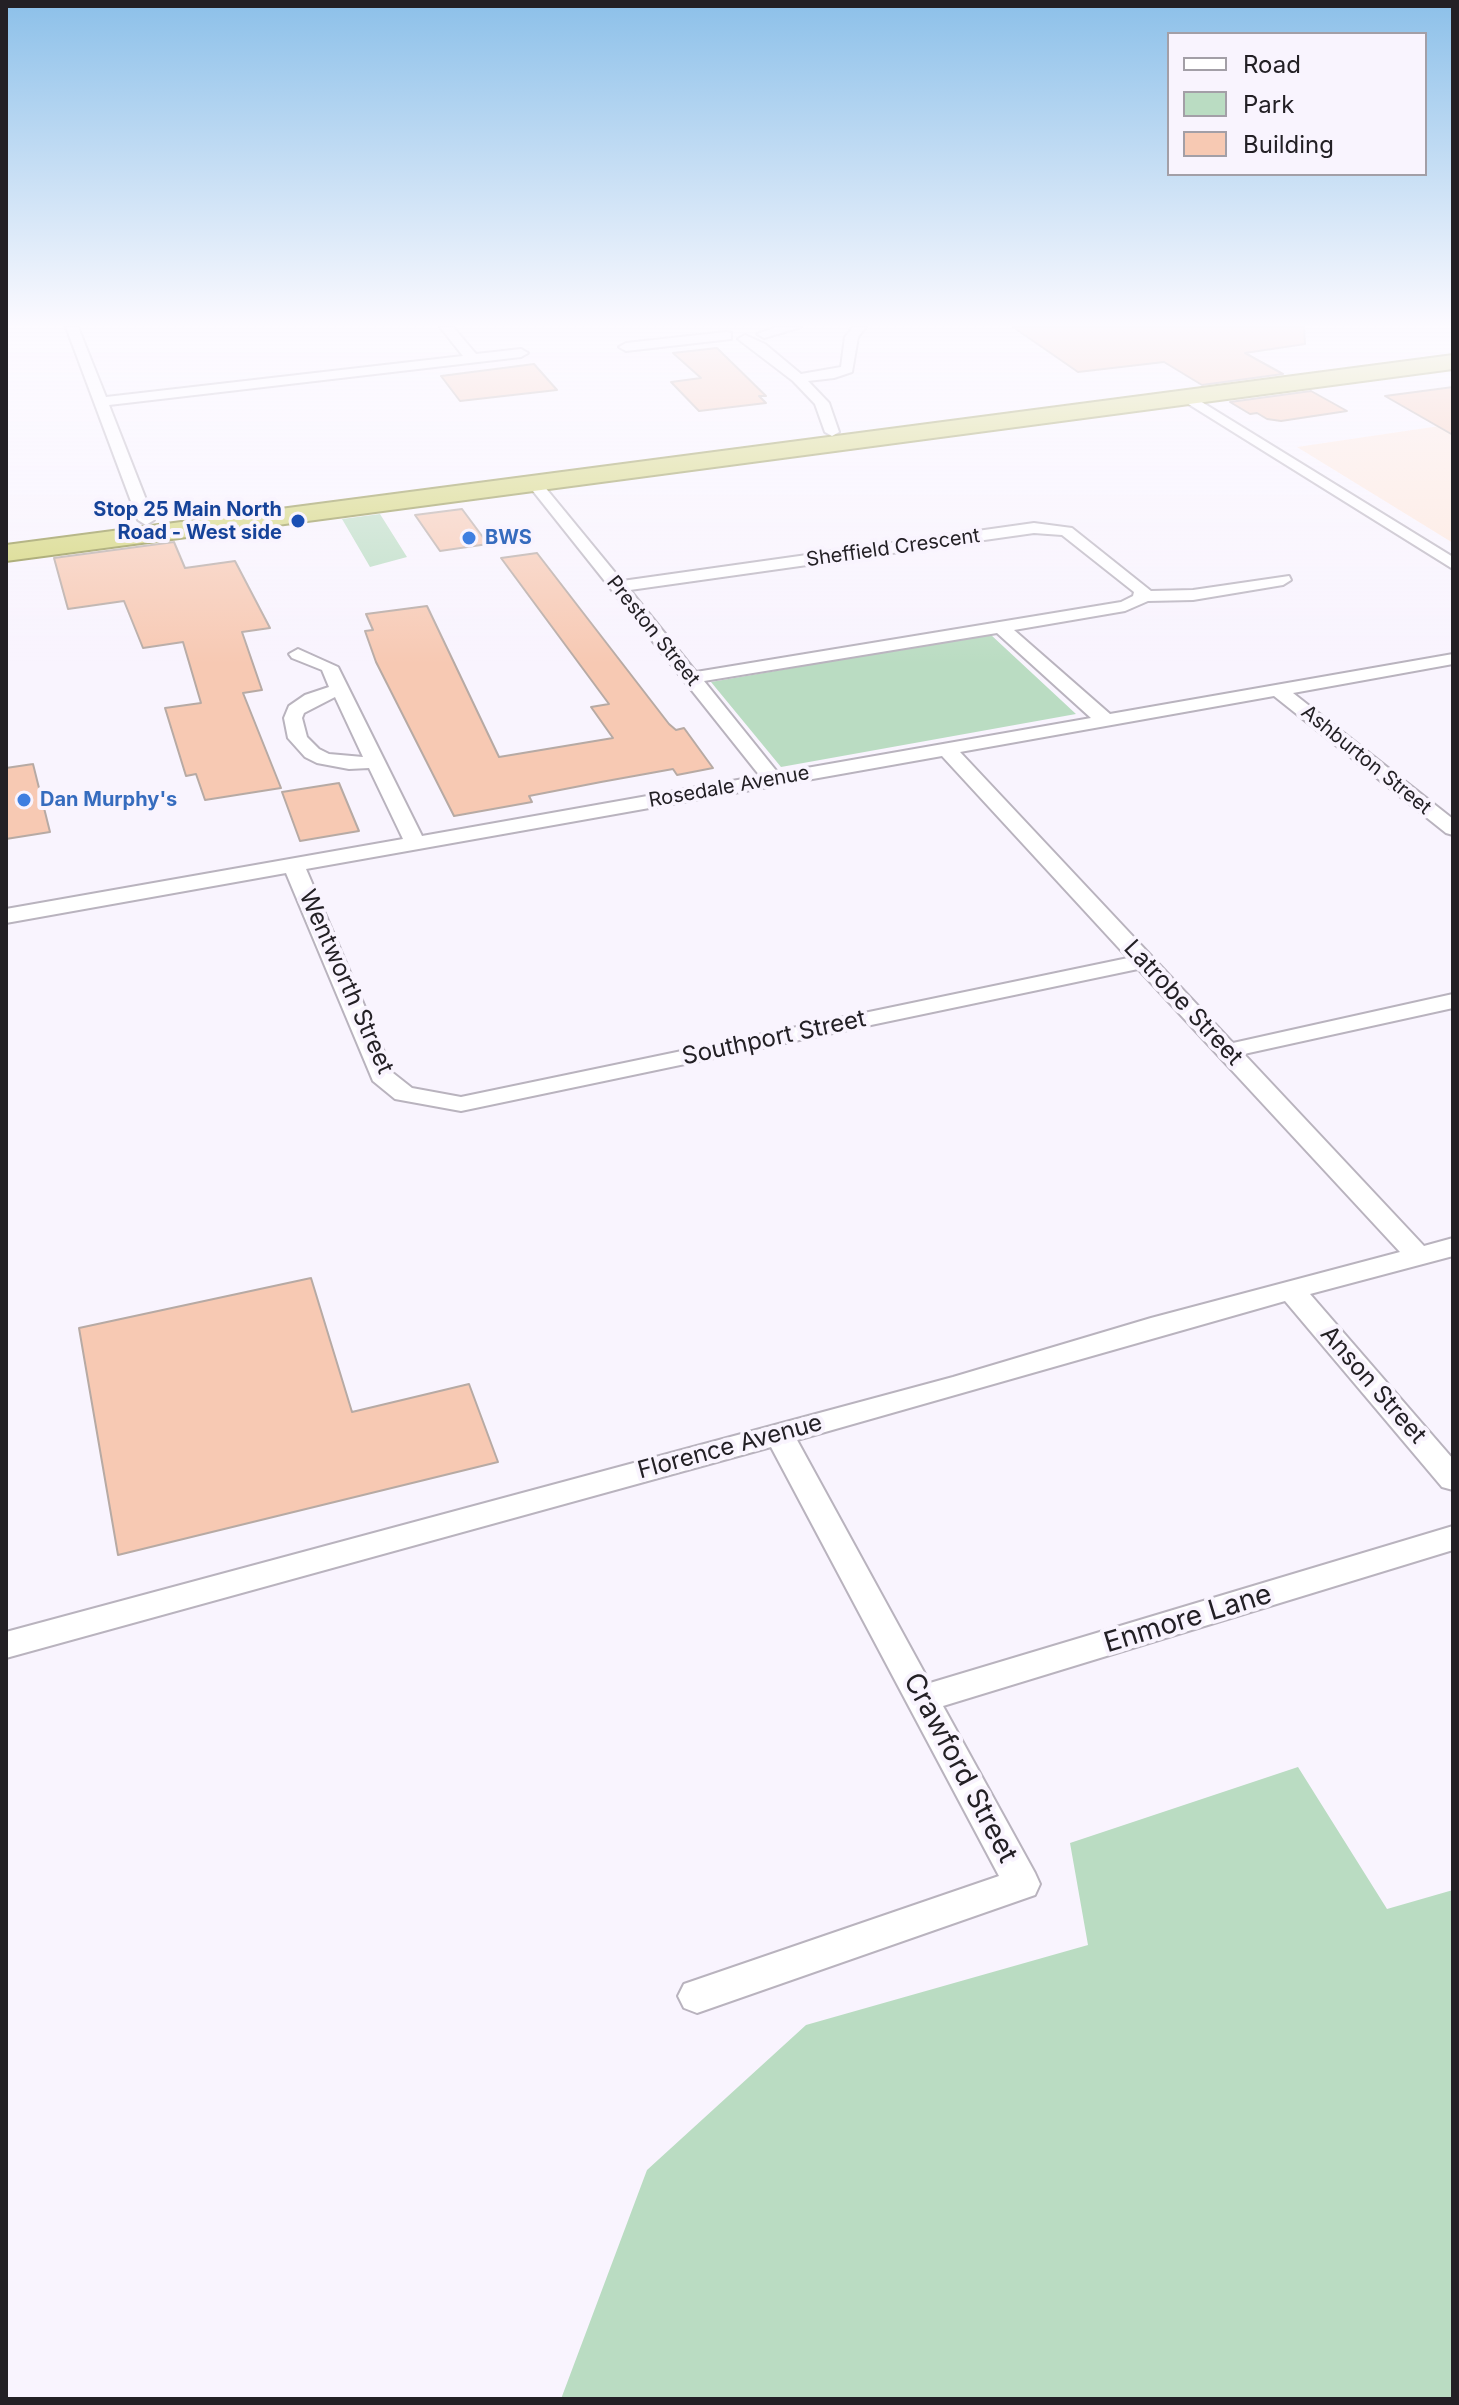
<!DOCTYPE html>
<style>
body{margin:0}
#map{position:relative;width:1459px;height:2405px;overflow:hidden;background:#f9f4fe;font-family:Inter,sans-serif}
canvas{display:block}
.frame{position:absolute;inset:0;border:8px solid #232025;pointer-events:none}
.legend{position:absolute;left:1167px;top:32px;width:260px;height:144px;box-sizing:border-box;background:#f9f4fe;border:2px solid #a39fa7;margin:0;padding:10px 14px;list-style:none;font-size:24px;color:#232025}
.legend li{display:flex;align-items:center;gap:16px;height:40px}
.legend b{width:40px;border:2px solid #a39fa7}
</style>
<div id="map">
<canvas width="1459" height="2405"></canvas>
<div class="frame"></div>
<ul class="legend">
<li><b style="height:10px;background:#fff"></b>Road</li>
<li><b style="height:22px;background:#badcc2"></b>Park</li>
<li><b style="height:22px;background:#f7c9b3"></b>Building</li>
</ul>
</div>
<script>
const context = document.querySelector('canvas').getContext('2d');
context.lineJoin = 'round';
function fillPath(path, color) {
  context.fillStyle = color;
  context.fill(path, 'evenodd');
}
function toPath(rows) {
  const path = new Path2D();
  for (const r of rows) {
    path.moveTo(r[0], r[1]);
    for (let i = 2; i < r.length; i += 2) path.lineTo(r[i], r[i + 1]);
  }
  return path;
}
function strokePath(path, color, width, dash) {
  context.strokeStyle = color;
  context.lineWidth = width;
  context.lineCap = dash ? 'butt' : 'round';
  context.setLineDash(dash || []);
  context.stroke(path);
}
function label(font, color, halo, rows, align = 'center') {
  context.font = font + ' Inter,sans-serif';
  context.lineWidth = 8;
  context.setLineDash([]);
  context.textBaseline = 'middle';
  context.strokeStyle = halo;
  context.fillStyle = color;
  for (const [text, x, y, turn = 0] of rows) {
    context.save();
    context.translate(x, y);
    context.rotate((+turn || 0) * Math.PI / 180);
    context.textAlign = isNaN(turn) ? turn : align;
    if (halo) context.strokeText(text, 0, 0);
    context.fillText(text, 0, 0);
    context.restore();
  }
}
const education = toPath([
 [1453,424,1453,543,1297,447]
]);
const green = toPath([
 [380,514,407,557,370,567,342,519],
 [990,634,1076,714,781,767,711,682],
 [1298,1767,1387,1909,1453,1890,1453,2399,561,2399,647,2170,806,2025,1088,1945,1070,1843]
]);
const building = toPath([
 [1013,327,1304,327,1305,344,1245,353,1283,374,1202,385,1164,362,1078,372,1013,327],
 [717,348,766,396,759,396,766,403,699,411,671,382,701,378,673,353,717,348],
 [534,364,557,390,460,401,441,376,534,364],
 [1453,387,1453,435,1385,396,1453,387],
 [1311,391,1347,411,1281,421,1267,419,1257,413,1250,414,1230,402,1311,391],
 [462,509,488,544,440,551,415,515,462,509],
 [174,542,185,568,235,561,270,628,242,632,262,690,243,693,281,788,205,800,196,774,186,776,165,708,201,703,183,642,143,648,124,601,68,609,54,558,174,542],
 [537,553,669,724,676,730,684,728,713,768,677,775,673,769,601,782,529,796,532,802,454,816,376,662,365,631,373,630,366,614,427,606,499,757,613,738,591,707,609,704,501,558,537,553],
 [33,764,50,832,6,839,6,768,33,764],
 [339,783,359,831,300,841,282,792,339,783],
 [311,1278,352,1412,469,1384,498,1462,118,1555,79,1328,311,1278]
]);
const minor = toPath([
 [66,327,78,327,106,397,463,356,440,327,453,327,476,354,521,349,528,353,521,357,109,405,154,520,146,525,138,520,66,327],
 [777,327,801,327,764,338,757,334,777,327],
 [853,327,866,327,858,337,852,372,834,378,808,381,829,403,839,432,832,436,825,432,815,404,793,381,738,339,745,335,765,344,801,374,841,367,845,337,853,327],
 [726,332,731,333,731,339,626,351,619,347,626,343,726,332],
 [1187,393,1453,557,1453,569,1182,400,1180,397,1187,393],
 [534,478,539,480,622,581,1034,523,1072,528,1151,591,1193,590,1289,576,1291,580,1283,585,1193,600,1148,601,1125,611,1014,630,1110,714,1453,654,1453,664,1293,693,1453,819,1453,835,1446,833,1274,696,960,752,1233,1043,1453,994,1453,1008,1244,1054,1424,1246,1453,1238,1453,1256,1310,1294,1453,1459,1453,1490,1442,1487,1285,1301,797,1440,930,1683,1453,1526,1453,1550,943,1706,1035,1873,1040,1884,1035,1895,697,2013,684,2008,678,1996,684,1984,999,1876,771,1447,6,1658,6,1632,953,1377,1151,1318,1400,1252,1138,969,461,1111,395,1099,373,1081,286,873,6,923,6,909,403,839,369,768,349,769,317,763,305,757,288,738,284,718,289,706,305,695,329,687,322,670,292,658,289,654,298,649,338,667,422,836,760,776,529,486,526,483,534,478],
 [1034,533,1062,535,1134,592,1133,596,1121,602,696,672,630,590,1034,533],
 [997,633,1091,718,778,773,704,681,997,633],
 [335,697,363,757,329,754,319,749,307,737,302,718,304,713,335,697],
 [942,756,1128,958,461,1097,412,1088,393,1073,306,869,942,756]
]);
const trunk = toPath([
 [1453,355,1453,369,6,561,6,545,1453,355]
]);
const markers = [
 [298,521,8,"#1a4fb4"],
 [469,538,8,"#3f7fe0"],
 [24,800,8,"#3f7fe0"]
];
const farTransitnames = [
 ["Stop 25 Main North",282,510],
 ["Road - West side",282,533]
];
const farShopnames = [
 ["BWS",485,538],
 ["Dan Murphy's",40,800]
];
const farStreetnames = [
 ["Sheffield Crescent",893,548,-8],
 ["Preston Street",653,631,51],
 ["Ashburton Street",1366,760,39],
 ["Rosedale Avenue",729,787,-10]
];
const streetNames = [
 ["Wentworth Street",346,982,66],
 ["Latrobe Street",1183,1003,47],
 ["Southport Street",774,1038,-12],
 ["Anson Street",1373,1385,49],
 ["Florence Avenue",730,1447,-15]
];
const nearStreetnames = [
 ["Enmore Lane",1188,1619,-17],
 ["Crawford Street",960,1768,62]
];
fillPath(education, '#fee7db');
fillPath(green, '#badcc2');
fillPath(building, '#f7c9b3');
strokePath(building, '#b7aaa4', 2);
strokePath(minor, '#b9b3be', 4);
strokePath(trunk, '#8d8e42', 4);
fillPath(minor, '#fff');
fillPath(trunk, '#d2d474');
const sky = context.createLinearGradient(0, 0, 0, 664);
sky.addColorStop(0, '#8cc0e9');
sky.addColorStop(0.49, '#fcfaff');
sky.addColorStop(1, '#fcfaff00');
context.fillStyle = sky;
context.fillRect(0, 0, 1459, 664);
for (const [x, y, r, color] of markers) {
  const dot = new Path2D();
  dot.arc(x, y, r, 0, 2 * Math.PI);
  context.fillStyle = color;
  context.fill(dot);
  strokePath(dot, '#f9f4fe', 3);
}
label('bold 20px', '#164399', '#f9f4fe', farTransitnames, 'right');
label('bold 20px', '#366cbe', '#f9f4fe', farShopnames, 'left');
label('20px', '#232025', '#f9f4fe', farStreetnames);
label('24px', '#232025', '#f9f4fe', streetNames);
label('28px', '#232025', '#f9f4fe', nearStreetnames);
</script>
